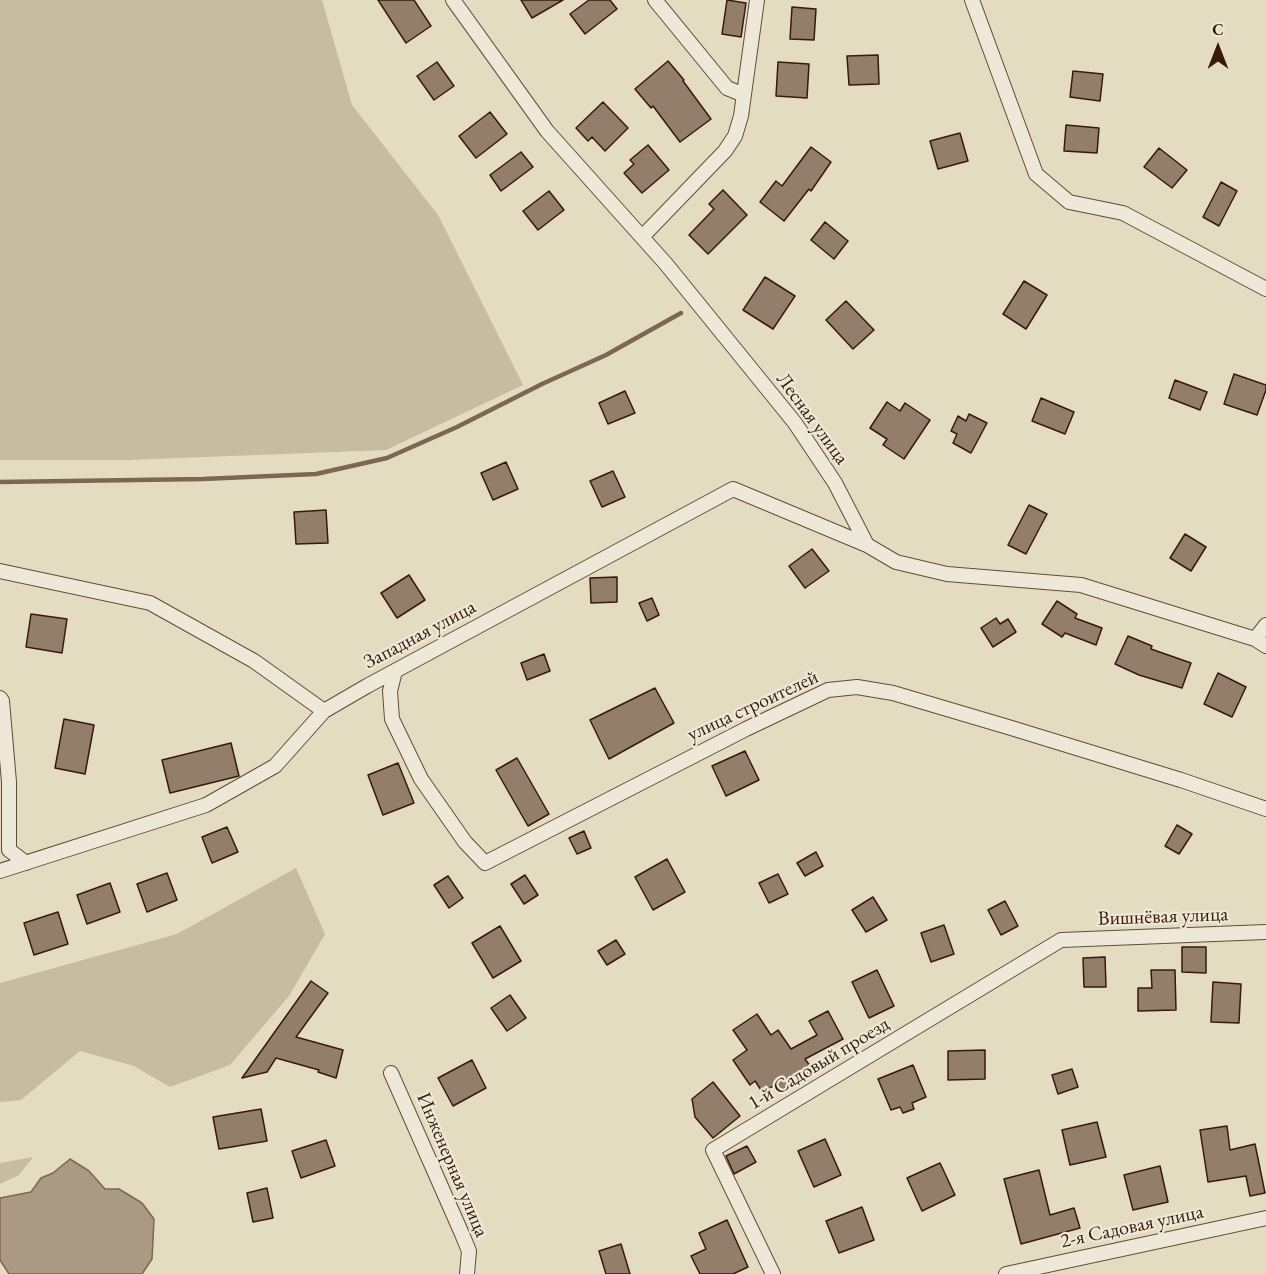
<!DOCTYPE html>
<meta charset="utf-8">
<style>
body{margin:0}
#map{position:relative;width:1266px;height:1274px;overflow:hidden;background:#e4dcc1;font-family:"EB Garamond",serif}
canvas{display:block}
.north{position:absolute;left:1188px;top:18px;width:60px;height:60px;-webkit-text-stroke:4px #ede8d7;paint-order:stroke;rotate:0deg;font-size:16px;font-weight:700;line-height:24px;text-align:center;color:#39190c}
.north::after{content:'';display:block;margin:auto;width:21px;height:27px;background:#39190c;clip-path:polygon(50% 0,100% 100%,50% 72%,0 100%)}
</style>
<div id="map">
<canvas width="1266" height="1274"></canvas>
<div class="north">С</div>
</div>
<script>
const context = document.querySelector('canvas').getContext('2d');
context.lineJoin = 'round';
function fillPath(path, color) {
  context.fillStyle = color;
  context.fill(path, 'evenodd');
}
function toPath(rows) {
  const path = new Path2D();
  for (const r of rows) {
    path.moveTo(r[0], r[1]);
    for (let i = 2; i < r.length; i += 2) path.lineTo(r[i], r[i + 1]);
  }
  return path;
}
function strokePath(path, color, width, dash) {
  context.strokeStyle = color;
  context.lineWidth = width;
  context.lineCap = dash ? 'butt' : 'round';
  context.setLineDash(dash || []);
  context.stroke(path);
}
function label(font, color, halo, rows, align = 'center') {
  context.font = font + ' "EB Garamond",serif';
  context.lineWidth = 4.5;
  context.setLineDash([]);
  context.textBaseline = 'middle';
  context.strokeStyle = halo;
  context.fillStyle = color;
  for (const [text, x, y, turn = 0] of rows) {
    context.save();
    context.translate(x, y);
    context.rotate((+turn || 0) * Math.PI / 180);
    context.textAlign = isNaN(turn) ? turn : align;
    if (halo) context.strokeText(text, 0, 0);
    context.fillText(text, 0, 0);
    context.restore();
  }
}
const green = toPath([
 [0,0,322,0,352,105,438,215,523,385,386,450,127,460,0,460],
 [296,868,325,934,289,996,230,1065,170,1087,134,1066,80,1051,21,1100,0,1102,0,983,177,934],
 [33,1157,19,1175,0,1184,0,1163]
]);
const water = toPath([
 [70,1159,89,1171,105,1189,119,1189,142,1203,154,1219,152,1259,142,1274,9,1274,0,1260,0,1198,31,1192,41,1178,53,1173,70,1159]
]);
const stream = toPath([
 [0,482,203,479,316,474,387,458,457,427,542,384,606,355,681,313]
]);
const building = toPath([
 [378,0,414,0,431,26,406,43,378,0],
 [521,0,563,0,532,18,521,0],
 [589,0,610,0,617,9,585,34,570,14,589,0],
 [727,0,746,3,741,37,722,34,727,0],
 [792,7,816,9,814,40,790,39,792,7],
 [878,55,879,84,849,85,847,56,878,55],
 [668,61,684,80,683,81,711,119,680,142,653,106,651,108,635,89,668,61],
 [437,62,454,86,434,100,417,76,437,62],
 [778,62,809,64,807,98,776,96,778,62],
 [1073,71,1103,74,1100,101,1070,97,1073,71],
 [603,102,628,128,605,151,592,137,588,141,576,128,603,102],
 [490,112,507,134,476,158,459,136,490,112],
 [1066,125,1099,128,1097,153,1064,151,1066,125],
 [960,133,968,161,938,169,930,141,960,133],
 [648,145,669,170,642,193,624,173,634,164,630,160,648,145],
 [811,147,831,162,811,191,809,189,784,221,760,202,776,181,782,186,811,147],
 [1159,148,1187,170,1172,188,1144,167,1159,148],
 [521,152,533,167,501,191,490,175,521,152],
 [1221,182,1237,191,1219,226,1203,217,1221,182],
 [723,190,747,215,708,254,689,235,714,209,709,204,723,190],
 [549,191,564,210,538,230,523,211,549,191],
 [825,222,848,241,834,259,811,240,825,222],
 [765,277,795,296,773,329,743,310,765,277],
 [1024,281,1047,295,1026,329,1003,314,1024,281],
 [846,301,874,330,853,349,826,320,846,301],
 [1234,374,1266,385,1266,390,1257,415,1224,404,1234,374],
 [1175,380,1207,392,1200,410,1169,398,1175,380],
 [625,391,635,413,608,424,599,403,625,391],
 [1041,398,1074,412,1065,434,1032,421,1041,398],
 [887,402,900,411,905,403,930,420,904,459,883,445,887,439,870,428,887,402],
 [969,414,987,423,971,453,953,443,957,434,951,431,958,416,966,421,969,414],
 [506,462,518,489,493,500,481,473,506,462],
 [613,471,625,497,602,507,590,481,613,471],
 [1029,505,1047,514,1026,554,1008,545,1029,505],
 [326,510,328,543,296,544,294,512,326,510],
 [1185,534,1206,547,1191,571,1170,558,1185,534],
 [812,549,829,571,805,588,789,566,812,549],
 [409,575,425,600,397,618,381,593,409,575],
 [617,577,617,602,591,603,590,578,617,577],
 [652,598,659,615,647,621,639,603,652,598],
 [1057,601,1077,614,1075,618,1102,628,1096,645,1065,633,1062,637,1042,624,1057,601],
 [31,614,67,619,62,653,26,647,31,614],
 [996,618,1000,624,1008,619,1016,632,993,647,981,628,996,618],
 [1128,636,1152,646,1151,649,1191,663,1182,688,1139,675,1115,664,1128,636],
 [544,654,550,671,527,680,521,663,544,654],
 [1218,673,1246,687,1232,717,1204,704,1218,673],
 [655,688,674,723,609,759,590,720,655,688],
 [64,719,94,725,85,774,55,768,64,719],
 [231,743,239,776,170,793,162,760,231,743],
 [745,751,759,780,726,796,712,766,745,751],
 [517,758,549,814,528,826,496,770,517,758],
 [398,763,414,803,383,815,368,775,398,763],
 [1177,825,1192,834,1179,854,1165,846,1177,825],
 [227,827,238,852,212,863,202,837,227,827],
 [584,831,591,848,577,854,569,838,584,831],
 [816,852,823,866,805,876,797,863,816,852],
 [667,859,685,892,653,910,635,877,667,859],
 [167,873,177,900,147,912,137,884,167,873],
 [778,874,788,894,769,903,759,883,778,874],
 [525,875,538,895,524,904,511,884,525,875],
 [448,876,463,898,449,908,434,885,448,876],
 [110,883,120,912,87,924,77,895,110,883],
 [873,897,887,920,866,932,852,910,873,897],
 [1005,901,1018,926,1001,935,988,910,1005,901],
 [58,912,68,944,34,955,24,923,58,912],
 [944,925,954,954,931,962,921,933,944,925],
 [500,926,521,961,493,978,472,943,500,926],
 [616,940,625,954,607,965,598,951,616,940],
 [1182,947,1206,947,1206,973,1182,972,1182,947],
 [1105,957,1106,987,1084,987,1083,958,1105,957],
 [877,970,894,1006,869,1018,852,982,877,970],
 [1151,970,1175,970,1176,1010,1138,1011,1138,988,1152,988,1151,970],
 [311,981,328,993,296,1037,343,1050,336,1078,318,1072,319,1070,276,1058,267,1072,242,1078,311,981],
 [1213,982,1241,984,1239,1023,1211,1022,1213,982],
 [510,995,526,1018,507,1031,491,1008,510,995],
 [828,1011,843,1039,805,1059,813,1070,781,1091,776,1084,763,1093,755,1081,750,1085,733,1060,747,1050,733,1030,757,1014,771,1035,778,1030,791,1049,817,1035,809,1021,828,1011],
 [985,1050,985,1079,948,1080,948,1051,985,1050],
 [472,1060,486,1088,453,1106,438,1078,472,1060],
 [913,1065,926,1097,912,1103,914,1109,903,1113,900,1107,891,1110,878,1079,913,1065],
 [1072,1069,1078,1087,1058,1094,1052,1075,1072,1069],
 [713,1082,740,1116,713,1138,695,1117,692,1099,713,1082],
 [261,1109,267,1141,219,1149,213,1117,261,1109],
 [1097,1122,1106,1157,1070,1165,1062,1130,1097,1122],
 [1227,1126,1230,1150,1255,1144,1265,1193,1250,1196,1246,1176,1208,1182,1200,1130,1227,1126],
 [825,1139,841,1175,814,1187,798,1151,825,1139],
 [326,1140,335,1166,301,1178,292,1151,326,1140],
 [747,1146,756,1162,734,1174,726,1156,747,1146],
 [940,1163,955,1195,922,1211,907,1178,940,1163],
 [1160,1166,1168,1202,1133,1210,1124,1175,1160,1166],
 [1039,1170,1050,1215,1074,1208,1080,1228,1021,1244,1004,1179,1039,1170],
 [267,1188,273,1218,253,1222,247,1193,267,1188],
 [862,1207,874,1240,839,1253,826,1221,862,1207],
 [727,1220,748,1267,733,1274,700,1274,691,1256,706,1249,699,1233,727,1220],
 [621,1244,630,1274,606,1274,599,1251,621,1244]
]);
const minor = toPath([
 [453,0,547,131,666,264,795,423,835,483,867,545,896,562,947,574,1081,585,1255,639,1266,646],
 [655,0,727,88,744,95],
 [972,0,1036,174,1069,202,1123,213,1266,289],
 [642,237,725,151,735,136,741,116,757,0],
 [0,571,150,603,254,661,324,711],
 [1255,639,1266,625],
 [395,671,390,691,392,719,421,779,465,842,485,863,746,729,828,690,857,687,893,693,1008,727,1181,780,1266,809],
 [0,698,2,701,9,782,9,850,26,863],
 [0,871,206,805,275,766,324,711,367,686,733,489,867,545],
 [391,1073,462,1234,469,1251,467,1274],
 [773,1274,713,1150,1061,940,1266,932],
 [1006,1274,1266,1218]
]);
const streetNames = [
 ["Лесная улица",812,419,54],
 ["Западная улица",420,635,-28],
 ["улица строителей",753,706,-25],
 ["Вишнёвая улица",1163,917,-2],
 ["1-й Садовый проезд",819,1064,-31],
 ["Инженерная улица",452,1165,67],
 ["2-я Садовая улица",1132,1227,-12]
];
fillPath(green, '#c7bba2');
fillPath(water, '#aa9a83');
strokePath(water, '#7d6653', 1.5);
strokePath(stream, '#7d6653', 4.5);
fillPath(building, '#927e6a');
strokePath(building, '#39190c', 1.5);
strokePath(minor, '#644a39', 16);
strokePath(minor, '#ede8d7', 14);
label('20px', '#39190c', '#ede8d7', streetNames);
</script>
